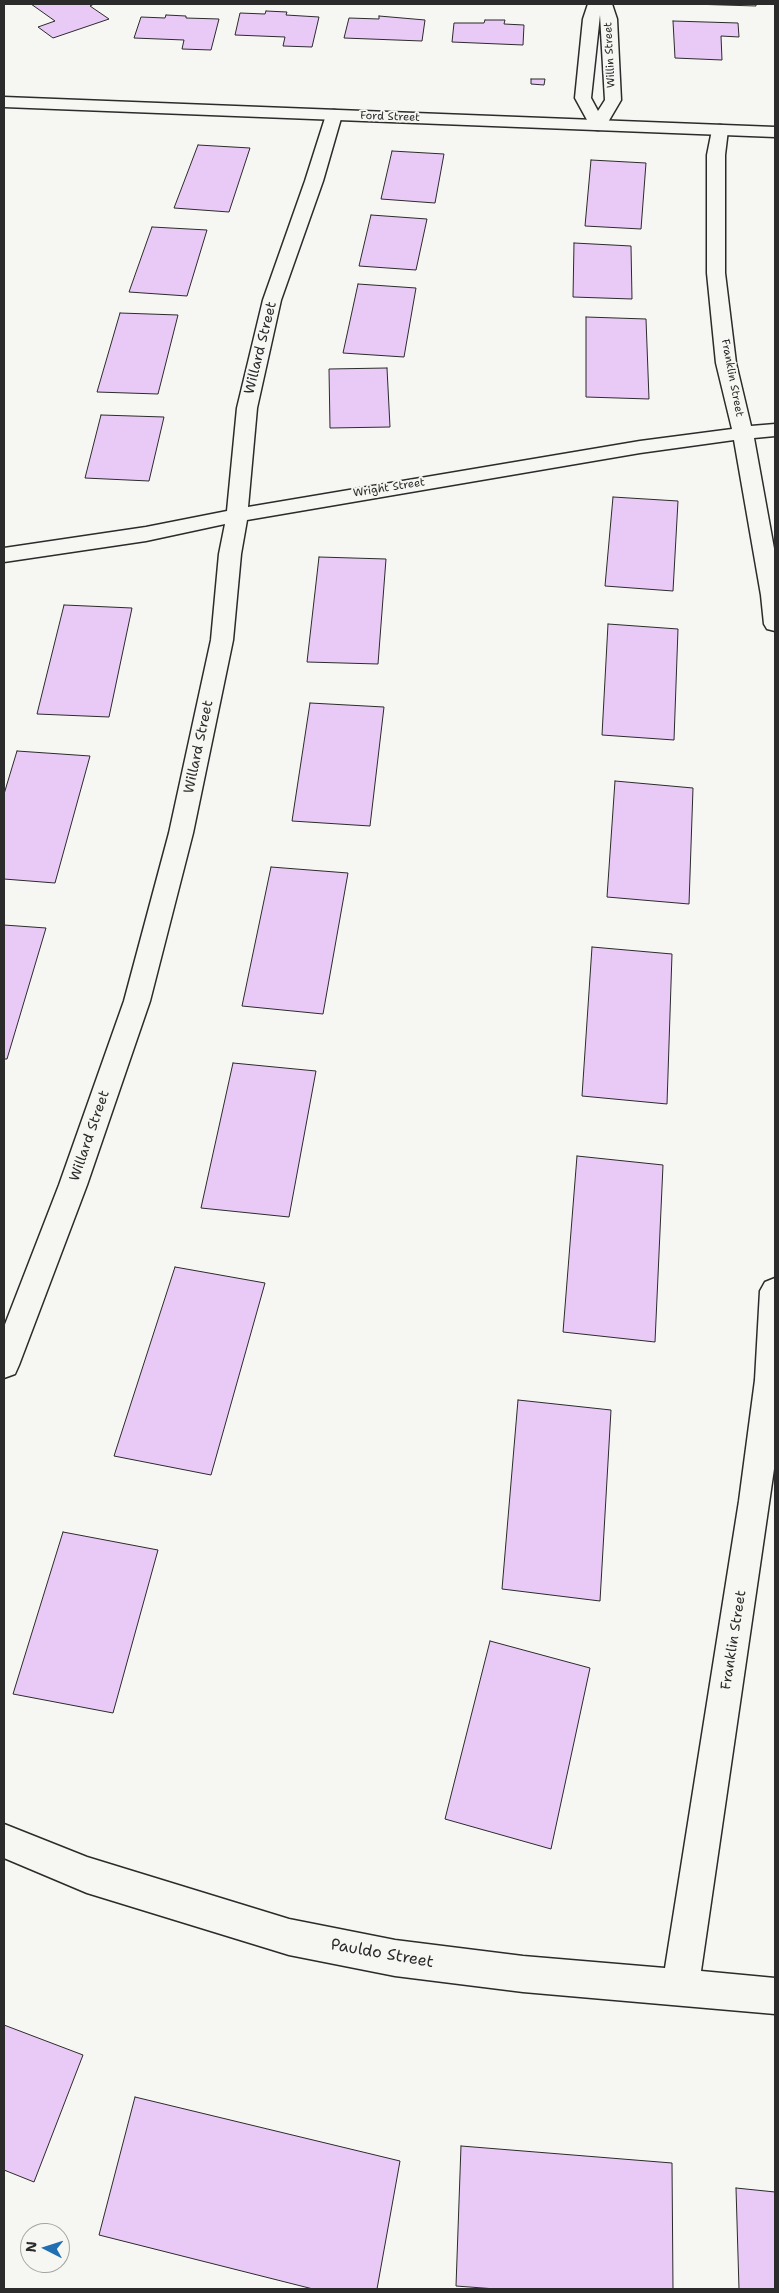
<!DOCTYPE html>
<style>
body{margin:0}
#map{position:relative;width:779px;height:2293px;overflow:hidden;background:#f6f6f2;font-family:"Shantell Sans",sans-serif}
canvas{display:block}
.frame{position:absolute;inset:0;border:5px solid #2b2b2b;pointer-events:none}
.north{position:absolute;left:20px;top:2223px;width:50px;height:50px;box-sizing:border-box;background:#f6f6f2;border:1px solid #a5a5a2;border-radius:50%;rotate:275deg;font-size:14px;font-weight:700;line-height:20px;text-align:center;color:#2b2b2b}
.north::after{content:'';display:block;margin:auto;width:18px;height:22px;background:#1f6fb2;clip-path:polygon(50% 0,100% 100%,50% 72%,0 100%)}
</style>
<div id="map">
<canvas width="779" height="2293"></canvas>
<div class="frame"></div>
<div class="north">N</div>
</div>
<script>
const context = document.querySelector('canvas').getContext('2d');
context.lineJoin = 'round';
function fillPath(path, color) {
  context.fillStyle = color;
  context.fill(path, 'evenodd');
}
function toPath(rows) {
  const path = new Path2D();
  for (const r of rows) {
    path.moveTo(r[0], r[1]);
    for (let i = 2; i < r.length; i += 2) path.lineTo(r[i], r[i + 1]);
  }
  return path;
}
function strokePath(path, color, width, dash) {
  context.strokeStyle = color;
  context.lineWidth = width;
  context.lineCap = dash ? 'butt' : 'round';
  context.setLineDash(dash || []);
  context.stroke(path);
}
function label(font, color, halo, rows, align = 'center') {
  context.font = font + ' "Shantell Sans",sans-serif';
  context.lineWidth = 4;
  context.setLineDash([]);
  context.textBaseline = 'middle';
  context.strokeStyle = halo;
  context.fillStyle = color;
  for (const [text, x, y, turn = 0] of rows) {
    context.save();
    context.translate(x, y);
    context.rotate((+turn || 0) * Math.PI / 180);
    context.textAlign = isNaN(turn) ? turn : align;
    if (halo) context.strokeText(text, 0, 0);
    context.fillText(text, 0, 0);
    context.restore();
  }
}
const building = toPath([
 [31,4,94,4,90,6,109,19,53,38,38,27,55,21,31,4],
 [756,4,756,6,691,4,756,4],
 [266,11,287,12,286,15,319,17,312,47,283,46,285,37,235,35,240,13,265,14,266,11],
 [166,15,186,16,186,18,219,19,211,50,182,49,184,40,134,38,141,17,165,18,166,15],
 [379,16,425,20,422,41,344,38,349,18,379,19,379,16],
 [485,20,505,20,504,24,524,25,523,45,452,42,454,23,484,23,485,20],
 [673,21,738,23,739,37,721,36,722,60,675,58,673,21],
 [531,79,545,79,544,85,531,84,531,79],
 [198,145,250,148,229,212,174,208,198,145],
 [392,151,444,154,435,203,381,199,392,151],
 [591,160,646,163,641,229,585,226,591,160],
 [371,215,427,219,416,270,359,266,371,215],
 [152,227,207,230,187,296,129,292,152,227],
 [574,243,631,246,632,299,573,297,574,243],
 [358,284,416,288,404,357,343,353,358,284],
 [120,313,178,315,158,394,97,392,120,313],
 [586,317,646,319,649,399,586,397,586,317],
 [387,368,390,427,330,428,329,369,387,368],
 [101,415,164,417,149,481,85,478,101,415],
 [613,497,678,501,673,591,605,586,613,497],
 [319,557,386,559,378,664,307,662,319,557],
 [64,605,132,608,109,717,37,714,64,605],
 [608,624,678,629,674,740,602,735,608,624],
 [310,703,384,707,370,826,292,821,310,703],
 [17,751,90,756,55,883,4,879,4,794,17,751],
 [615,781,693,788,689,904,607,897,615,781],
 [271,867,348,873,323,1014,242,1006,271,867],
 [4,925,46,928,7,1059,4,1059,4,925],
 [592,947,672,954,667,1104,582,1096,592,947],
 [233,1063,316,1071,289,1217,201,1208,233,1063],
 [577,1156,663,1165,655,1342,563,1332,577,1156],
 [175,1267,265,1283,211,1475,114,1456,175,1267],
 [518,1400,611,1410,600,1601,502,1589,518,1400],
 [63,1532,158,1550,113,1713,13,1694,63,1532],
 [490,1641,590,1668,551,1849,445,1819,490,1641],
 [4,2025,83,2055,34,2182,4,2170,4,2025],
 [135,2097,400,2161,377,2289,313,2289,99,2235,135,2097],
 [461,2146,672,2163,673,2289,496,2289,456,2286,461,2146],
 [736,2188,775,2192,775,2289,739,2289,736,2188]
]);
const minor = toPath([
 [588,4,612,4,617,19,621,100,604,129,598,130,592,129,575,98,583,19,588,4],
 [600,15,605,100,598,111,591,98,600,15],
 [334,110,340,111,342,115,323,181,281,300,257,408,248,507,640,441,732,429,716,363,707,273,707,155,712,130,714,126,720,125,726,126,728,130,725,155,725,273,736,363,751,426,775,424,775,436,754,438,775,554,775,631,767,629,764,624,761,595,734,440,640,453,247,520,241,554,233,640,193,833,150,1001,87,1185,19,1365,15,1374,4,1378,4,1327,59,1185,124,1001,169,833,211,640,219,554,225,524,146,541,4,562,4,548,146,527,227,511,237,408,263,300,305,181,326,115,328,111,334,110],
 [775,1278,775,1462,701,1971,775,1978,775,2014,523,1992,395,1976,289,1955,87,1893,4,1858,4,1824,87,1857,289,1919,395,1940,523,1956,665,1968,739,1501,755,1380,760,1291,765,1282,775,1278]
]);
const tertiary = toPath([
 [4,97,775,127,775,137,4,107,4,97]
]);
const farStreetnames = [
 ["Willin Street",610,55,-93],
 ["Ford Street",390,117,2],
 ["Franklin Street",732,378,79],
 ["Wright Street",389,488,-9]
];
const streetNames = [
 ["Willard Street",261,348,-76],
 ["Willard Street",199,747,-78],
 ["Willard Street",90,1136,-71],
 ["Franklin Street",734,1640,-81]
];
const nearStreetnames = [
 ["Pauldo Street",382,1954,10]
];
fillPath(building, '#e9c9f6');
strokePath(building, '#2b2b2b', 1);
strokePath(minor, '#2b2b2b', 3);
strokePath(tertiary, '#2b2b2b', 3);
fillPath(minor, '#f6f6f2');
fillPath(tertiary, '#f6f6f2');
label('11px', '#2b2b2b', '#f6f6f2', farStreetnames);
label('14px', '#2b2b2b', '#f6f6f2', streetNames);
label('16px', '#2b2b2b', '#f6f6f2', nearStreetnames);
</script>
